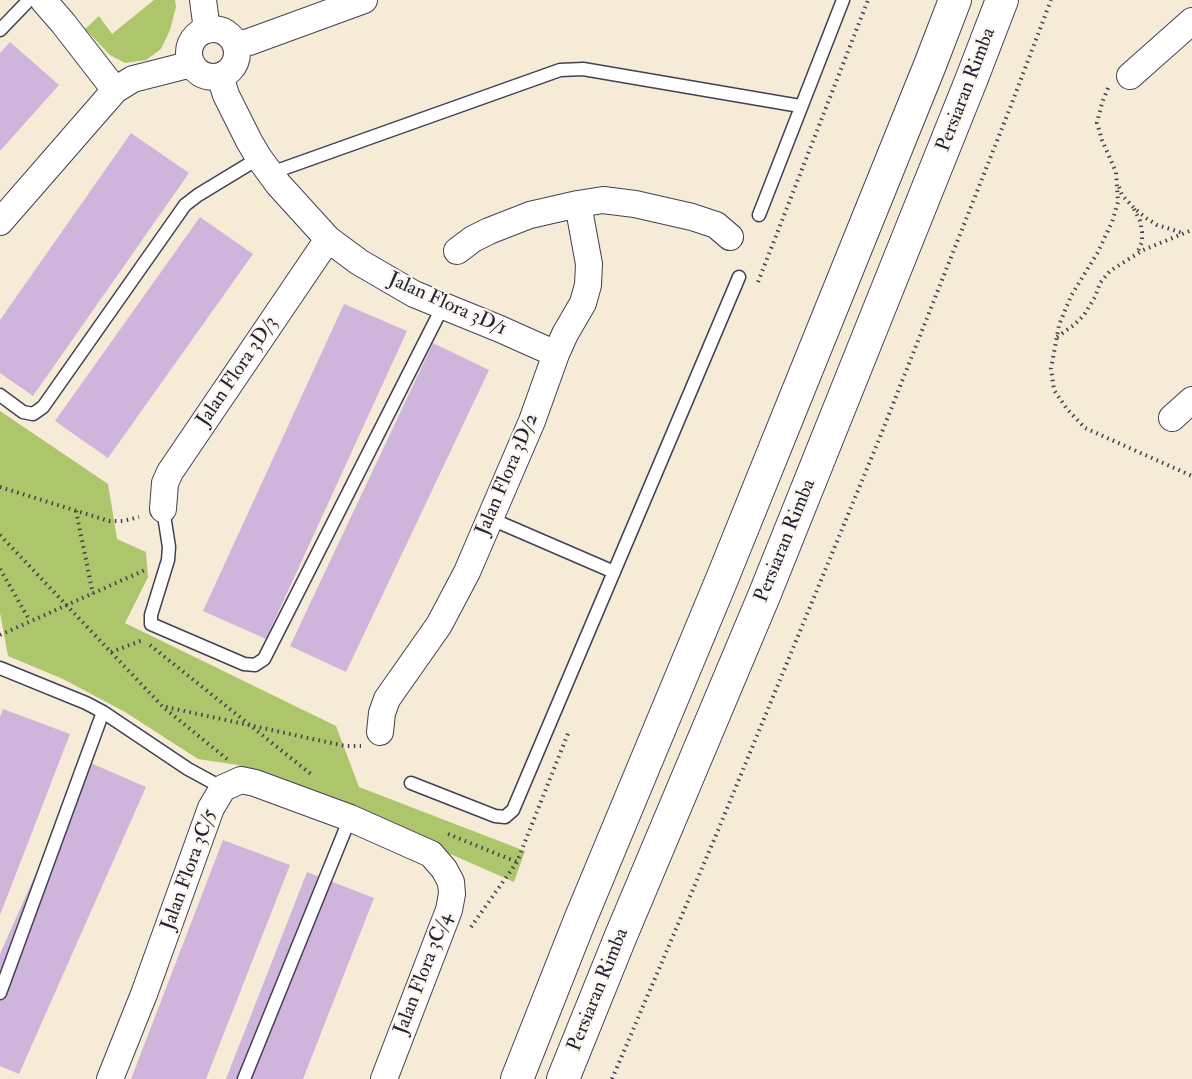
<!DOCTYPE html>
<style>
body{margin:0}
canvas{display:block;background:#f6ebd7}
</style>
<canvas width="1192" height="1079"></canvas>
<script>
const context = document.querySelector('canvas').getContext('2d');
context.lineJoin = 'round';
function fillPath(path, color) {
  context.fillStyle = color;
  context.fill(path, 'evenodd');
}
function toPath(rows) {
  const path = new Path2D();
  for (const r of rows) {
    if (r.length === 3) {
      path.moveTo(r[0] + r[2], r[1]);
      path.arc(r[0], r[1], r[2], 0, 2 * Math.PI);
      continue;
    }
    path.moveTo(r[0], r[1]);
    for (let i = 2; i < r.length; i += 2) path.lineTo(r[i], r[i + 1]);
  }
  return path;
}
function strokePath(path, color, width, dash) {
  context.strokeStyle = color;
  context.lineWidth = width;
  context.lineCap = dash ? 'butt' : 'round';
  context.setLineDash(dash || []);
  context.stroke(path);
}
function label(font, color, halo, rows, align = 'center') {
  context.font = font + ' "IM FELL Double Pica",serif';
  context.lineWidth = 4.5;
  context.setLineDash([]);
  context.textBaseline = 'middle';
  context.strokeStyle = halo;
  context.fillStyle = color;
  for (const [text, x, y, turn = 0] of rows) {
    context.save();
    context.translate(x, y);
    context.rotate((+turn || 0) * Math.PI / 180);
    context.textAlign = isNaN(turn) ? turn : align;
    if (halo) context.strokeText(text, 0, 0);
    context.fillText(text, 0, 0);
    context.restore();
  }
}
const green = toPath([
 [154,0,175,0,176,7,170,30,161,49,146,60,125,63,110,55,85,29,99,16,112,34],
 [0,411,108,484,117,539,146,552,148,577,125,623,336,726,359,787,525,851,514,882,284,781,238,765,198,759,125,712,63,679,8,656,0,613]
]);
const building = toPath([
 [10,42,59,85,0,151,0,53],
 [131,133,189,173,33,396,0,373,0,320],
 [200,217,253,254,108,458,55,421],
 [344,304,407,331,266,639,203,611],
 [433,343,489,370,346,672,290,646],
 [3,709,70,734,0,915,0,717],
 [86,761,146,787,19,1074,0,1066,0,954],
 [223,840,290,865,206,1079,131,1079],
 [307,872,374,898,303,1079,226,1079]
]);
const path = toPath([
 [1108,88,1102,103,1097,123,1102,140,1116,172,1118,202,1112,222,1098,252,1071,296,1059,325,1051,369,1054,390,1067,409,1085,428,1192,476],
 [1119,187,1122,195,1134,208,1146,218,1157,225,1183,233],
 [1134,209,1140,221,1142,232,1142,242,1137,253],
 [758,282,868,0],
 [1057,337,1074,325,1084,315,1095,297,1100,283,1110,271,1143,250,1192,230],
 [0,487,109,521,123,521,139,517],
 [76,511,93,594],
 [0,535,163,707,227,759],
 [0,569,30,621],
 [0,635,145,570],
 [150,645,312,775],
 [111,652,143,640],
 [166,707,345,746,361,746],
 [448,834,517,862],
 [471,927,517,862,569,731],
 [612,1079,714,840,880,437,1010,108,1051,0]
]);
const service = toPath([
 [0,30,29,0],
 [271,173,560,70,583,69,800,106],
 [759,215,843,0],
 [0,395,23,412,33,414,43,407,185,205,198,195,259,158],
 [163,509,169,547,168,560,151,615,151,624,244,664,255,665,264,659,443,306],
 [489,518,614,572],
 [0,668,86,703,103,712,188,769,223,788],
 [411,783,495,816,505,817,513,810,739,277],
 [0,993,103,712],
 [244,1079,350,818]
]);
const minor = toPath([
 [43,0,63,23,115,90,133,79,192,64],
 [203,0,207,30],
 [213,53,24],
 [235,44,249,42,364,0],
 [220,76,226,95,249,141,259,158,278,184,328,239,359,262,414,294,500,329,556,354],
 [1130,76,1192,21],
 [0,222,115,90],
 [457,251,473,239,489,231,530,215,578,204,603,200,635,204,692,217,716,225,730,237],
 [1172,418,1192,400],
 [163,509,165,483,170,472,328,239],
 [380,732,382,713,387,699,439,625,467,572,532,421,556,354,565,334,583,303,588,285,589,264,578,204],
 [110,1079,144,994,211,808,223,788,241,780,255,783,350,818,431,854,444,869,451,882,452,894,449,910,384,1079]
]);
const tertiary = toPath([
 [517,1079,580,920,722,579,930,65,955,0],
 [563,1079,620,938,764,596,972,78,1002,0]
]);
const streetNames = [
 ["Persiaran Rimba",967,90,-69],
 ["Jalan Flora 3D/1",447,305,24],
 ["Jalan Flora 3D/3",238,372,-56],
 ["Jalan Flora 3D/2",508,475,-67],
 ["Persiaran Rimba",786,541,-68],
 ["Jalan Flora 3C/5",190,870,-70],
 ["Jalan Flora 3C/4",424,974,-69],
 ["Persiaran Rimba",599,990,-68]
];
fillPath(green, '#adc66b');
fillPath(building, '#cfb5dc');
strokePath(service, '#424052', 15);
strokePath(minor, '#424052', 28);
strokePath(tertiary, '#424052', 34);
strokePath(path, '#424052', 4, [1.5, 4.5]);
strokePath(service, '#fff', 12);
strokePath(minor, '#fff', 26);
strokePath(tertiary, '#fff', 32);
label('20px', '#22223b', '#fbf7ec', streetNames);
</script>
